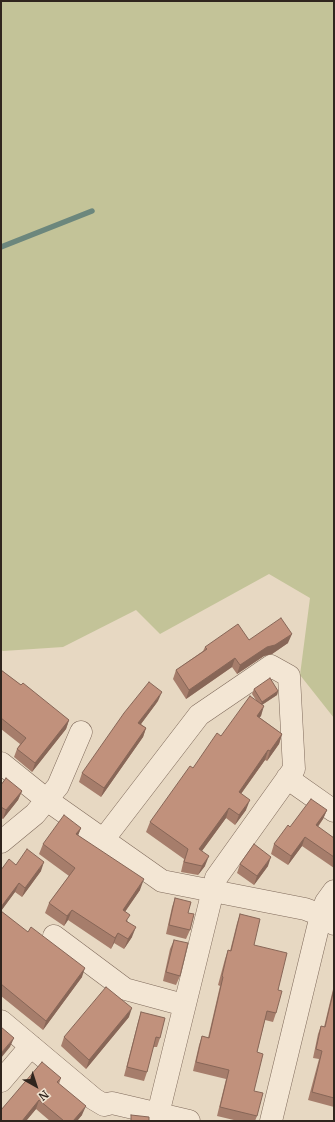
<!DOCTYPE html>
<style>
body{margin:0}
#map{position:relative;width:335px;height:1122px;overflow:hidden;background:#e7d8c2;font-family:Merriweather,serif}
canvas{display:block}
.frame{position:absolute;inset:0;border:2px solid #30251e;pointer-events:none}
.north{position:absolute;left:16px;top:1066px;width:40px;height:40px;-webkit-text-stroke:3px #f0e3d0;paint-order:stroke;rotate:141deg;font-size:11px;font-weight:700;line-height:16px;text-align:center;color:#30251e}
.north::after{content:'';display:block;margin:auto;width:14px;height:18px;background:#30251e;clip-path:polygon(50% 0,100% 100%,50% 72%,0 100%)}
</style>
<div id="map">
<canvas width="335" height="1122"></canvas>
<div class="frame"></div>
<div class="north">N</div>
</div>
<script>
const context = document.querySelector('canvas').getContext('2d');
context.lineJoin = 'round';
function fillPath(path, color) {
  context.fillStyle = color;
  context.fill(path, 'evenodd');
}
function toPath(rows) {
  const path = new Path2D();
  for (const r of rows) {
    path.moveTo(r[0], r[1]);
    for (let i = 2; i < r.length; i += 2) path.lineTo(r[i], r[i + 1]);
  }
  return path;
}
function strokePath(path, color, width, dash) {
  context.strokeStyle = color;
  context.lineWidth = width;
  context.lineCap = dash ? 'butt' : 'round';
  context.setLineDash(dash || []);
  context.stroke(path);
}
const green = toPath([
 [1,1,334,1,334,718,300,675,310,598,269,574,160,634,136,610,63,647,3,651,1,650]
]);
const stream = toPath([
 [1,247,92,211]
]);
const street = toPath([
 [1,763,47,800,162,881,305,909,321,915,334,924],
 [287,778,334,811],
 [103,840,199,715,271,666,289,676,294,769,216,878,158,1114,157,1121],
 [1,842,35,814,58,786,81,732],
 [54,936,125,989,184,1005],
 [1,1021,94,1099,104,1105,112,1103,189,1121],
 [1,1081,31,1046],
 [271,1121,321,915,326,902,334,891]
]);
const wall = toPath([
 [249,640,288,643,272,654,264,656,237,674,232,667,186,699,173,679,176,670,203,651,205,647],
 [1,670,21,685,69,720,66,729,32,772,14,757,17,749,20,744,1,729],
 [254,689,278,691,277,695,262,705,261,716,259,717,282,734,279,744,267,761,265,760,241,794,246,810,235,825,226,818,202,851,205,866,198,875,181,872,184,859,146,832,150,822,193,768,221,736,256,700,252,694],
 [158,701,141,724,146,728,143,737,101,797,79,782,82,773],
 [1,785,22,791,18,800,3,819,1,818],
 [327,810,323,819,318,827,334,838,334,868,302,846,288,865,271,854,274,844,290,827],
 [81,828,78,835,140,890,125,912,132,937,124,949,114,943,111,949,68,920,64,926,45,913,49,903,69,876,39,854,43,844],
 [240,864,268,866,254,885,237,873],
 [16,865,41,871,22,897,15,892,1,911,82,977,43,1030,1,996,1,870],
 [175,898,188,913,190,930,186,939,166,934,172,907],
 [240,914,254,945,278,990,276,1013,273,1022,265,1020,257,1052,254,1091,257,1116,255,1121,238,1121,217,1116,226,1079,193,1071,199,1045,202,1036,208,1038,220,986,218,985,225,959,228,950,230,951,237,923],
 [174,940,180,976,176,985,163,981,170,949],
 [334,985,334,1107,308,1100,319,1059,313,1058,318,1034,321,1026,324,1027],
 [141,1012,160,1038,157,1047,153,1047,147,1072,144,1081,124,1076,138,1022],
 [129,1017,86,1069,61,1046,64,1037],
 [61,1078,59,1084,82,1115,77,1121,50,1121,36,1109,26,1121,1,1121]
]);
const shadedWall = toPath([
 [292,634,288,643,272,654,264,656,237,674,240,665,267,647],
 [235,658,232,667,186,699,189,690],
 [278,691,277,695,260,706,262,702],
 [162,692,158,701,135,732,138,723],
 [264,706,261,716,253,725,257,716],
 [69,720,66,729,32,772,35,763],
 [146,728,143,737,101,797,104,788],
 [282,734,279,744,267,761,270,751],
 [268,750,265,760,235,802,239,792],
 [22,791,18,800,3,819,6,810],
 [250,800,246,810,235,825,239,815],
 [229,808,226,818,196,859,199,849],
 [327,810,323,819,312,834,316,825],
 [81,828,77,838,76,834],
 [305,837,302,846,288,865,291,856],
 [209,856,205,866,198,875,202,866],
 [271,857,268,866,254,885,257,876],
 [44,862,41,871,22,897,25,888],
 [144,879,140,890,119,920,123,910],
 [19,883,15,892,1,911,1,907],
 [72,910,68,920,64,926,67,916],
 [136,927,132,937,124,949,128,939],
 [118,933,114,943,111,949,115,938],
 [85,968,82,977,43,1030,46,1021],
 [132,1008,129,1017,86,1069,89,1060],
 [14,1038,10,1047,1,1058,1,1053],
 [39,1100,36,1109,26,1121,22,1121],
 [86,1106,82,1115,77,1121,73,1121]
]);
const building = toPath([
 [281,618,292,634,275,645,267,647,240,665,235,658,189,690,176,670,207,649,205,647,238,624,249,640,281,618],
 [1,670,21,685,23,683,69,720,35,763,17,749,26,738,1,718,1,670],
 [270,678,278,691,262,702,254,689,270,678],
 [149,682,162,692,138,723,146,728,104,788,82,773,124,713,149,682],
 [250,696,264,706,257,716,282,734,270,751,268,750,239,792,250,800,239,815,229,808,199,849,209,856,202,866,184,862,188,849,150,822,190,766,193,768,217,733,221,736,250,696],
 [6,778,22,791,6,810,1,807,1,785,6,778],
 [311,799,327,810,316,825,334,838,334,857,305,837,291,856,274,844,288,825,290,827,311,799],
 [64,815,81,828,76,834,144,879,123,910,130,915,126,921,136,927,128,939,118,933,115,938,72,910,67,916,49,903,75,868,43,844,64,815],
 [254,844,271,857,257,876,240,864,254,844],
 [27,849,44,862,25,888,19,883,1,907,1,870,9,859,16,865,27,849],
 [175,898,191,902,188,913,194,914,190,930,169,925,175,898],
 [1,911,28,932,31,927,85,968,46,1021,1,984,1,911],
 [240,914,260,919,254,945,287,953,278,990,282,991,276,1013,267,1011,257,1052,263,1054,254,1091,263,1093,257,1116,220,1107,229,1070,196,1062,202,1036,209,1038,223,977,222,976,228,950,231,951,240,914],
 [174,940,188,943,180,976,166,972,174,940],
 [106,987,132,1008,89,1060,64,1037,106,987],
 [334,989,334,1098,312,1092,322,1051,316,1049,321,1026,325,1027,334,989],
 [141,1012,165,1018,160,1038,156,1037,147,1072,127,1067,141,1012],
 [1,1027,14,1038,1,1053,1,1027],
 [42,1062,61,1078,57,1082,86,1106,73,1121,64,1121,39,1100,22,1121,1,1121,1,1110,42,1062],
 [131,1115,149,1117,149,1121,131,1121,131,1115]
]);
fillPath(green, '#c3c398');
strokePath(stream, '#6c877d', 5.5);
strokePath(street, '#7f6a5b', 23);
strokePath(street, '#f3e6d4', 22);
fillPath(wall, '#a67d6b');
fillPath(shadedWall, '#876657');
fillPath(building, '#c1917c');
strokePath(building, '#876657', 1);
</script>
